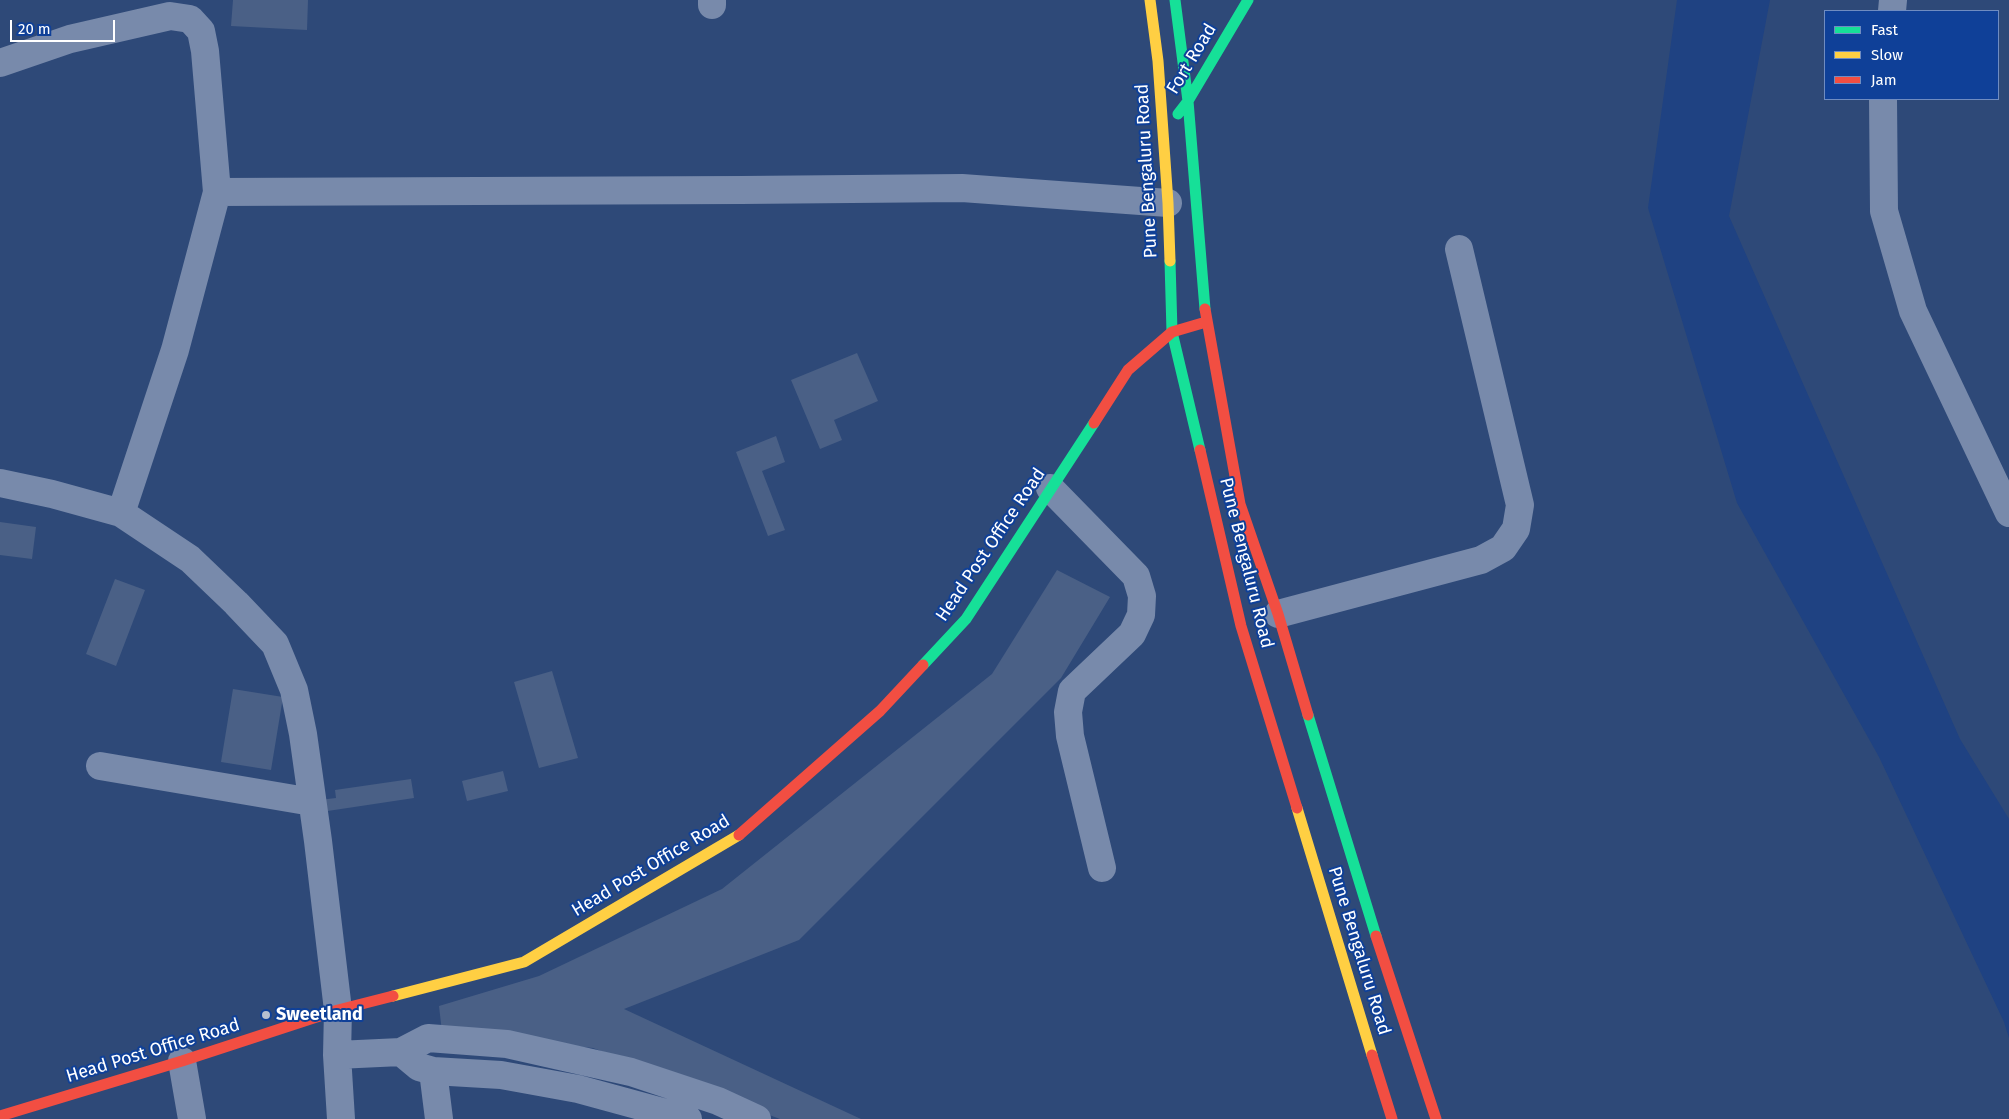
<!DOCTYPE html>
<style>
body{margin:0}
#map{position:relative;width:2009px;height:1119px;overflow:hidden;background:#2e4978;font-family:"Fira Sans",sans-serif}
canvas{display:block}
.legend{position:absolute;left:1824px;top:10px;width:175px;height:90px;box-sizing:border-box;background:#0f4098;border:1px solid #6f8cc1;margin:0;padding:6px 9px;list-style:none;font-size:15px;color:#fff}
.legend li{display:flex;align-items:center;gap:10px;height:25px}
.legend b{width:25px;border:1px solid #6f8cc1}
.scale{position:absolute;left:10px;top:20px;width:105px;height:22px;box-sizing:border-box;border:2px solid #fff;border-top:0;padding-left:6px;font-size:15px;line-height:18px;white-space:nowrap;color:#fff;-webkit-text-stroke:4px #0f4098;paint-order:stroke}
</style>
<div id="map">
<canvas width="2009" height="1119"></canvas>
<ul class="legend">
<li><b style="height:6px;background:#16e098"></b>Fast</li>
<li><b style="height:6px;background:#ffcf43"></b>Slow</li>
<li><b style="height:6px;background:#f24e42"></b>Jam</li>
</ul>
<div class="scale">20 m</div>
</div>
<script>
const context = document.querySelector('canvas').getContext('2d');
context.lineJoin = 'round';
function fillPath(path, color) {
  context.fillStyle = color;
  context.fill(path, 'evenodd');
}
function toPath(rows) {
  const path = new Path2D();
  for (const r of rows) {
    path.moveTo(r[0], r[1]);
    for (let i = 2; i < r.length; i += 2) path.lineTo(r[i], r[i + 1]);
  }
  return path;
}
function strokePath(path, color, width, dash) {
  context.strokeStyle = color;
  context.lineWidth = width;
  context.lineCap = dash ? 'butt' : 'round';
  context.setLineDash(dash || []);
  context.stroke(path);
}
function label(font, color, halo, rows, align = 'center') {
  context.font = font + ' "Fira Sans",sans-serif';
  context.lineWidth = 4;
  context.setLineDash([]);
  context.textBaseline = 'middle';
  context.strokeStyle = halo;
  context.fillStyle = color;
  for (const [text, x, y, turn = 0] of rows) {
    context.save();
    context.translate(x, y);
    context.rotate((+turn || 0) * Math.PI / 180);
    context.textAlign = isNaN(turn) ? turn : align;
    if (halo) context.strokeText(text, 0, 0);
    context.fillText(text, 0, 0);
    context.restore();
  }
}
const water = toPath([
 [1677,0,1770,0,1729,216,1960,739,2009,819,2009,1038,2004,1022,1879,757,1737,503,1648,208]
]);
const building = toPath([
 [233,0,308,0,307,30,231,26],
 [857,353,878,401,834,420,842,440,820,449,791,380],
 [776,436,785,462,762,471,785,530,768,536,736,452],
 [0,522,36,527,32,559,0,555],
 [1057,570,1110,597,1061,678,799,940,624,1009,861,1119,780,1119,593,1048,442,1032,439,1006,539,976,722,889,992,674],
 [115,579,145,590,116,666,86,654],
 [552,671,578,758,539,768,514,682],
 [233,689,283,697,271,770,221,762],
 [503,771,508,791,467,801,462,781],
 [411,779,414,798,321,812,319,800,336,798,335,790]
]);
const street = toPath([
 [712,5,712,0],
 [1892,11,1893,0],
 [0,63,70,39,170,16,190,19,201,31,205,51,217,192,175,350,121,513],
 [1883,99,1884,211,1913,311,2009,513],
 [217,192,741,190,962,188,1168,203],
 [0,483,52,494,121,513,190,559,236,603,275,644,294,690,303,734,318,841,338,1010,337,1055,341,1119],
 [1050,488,1136,576,1142,596,1141,615,1132,634,1072,691,1068,712,1070,736,1102,868],
 [1278,614,1481,560,1503,548,1516,529,1520,505,1459,249],
 [100,766,312,802],
 [401,1052,419,1067,433,1071,501,1075,578,1089,688,1119],
 [337,1055,401,1052,428,1038,507,1044,631,1072,718,1101,757,1119],
 [182,1061,192,1119],
 [433,1071,439,1119]
]);
const fast = toPath([
 [1175,0,1188,101,1205,309],
 [1178,114,1188,101,1248,0],
 [1170,261,1172,332,1200,450],
 [923,665,966,619,1094,423],
 [1308,715,1376,936]
]);
const slow = toPath([
 [1150,0,1158,61,1168,203,1170,261],
 [1297,808,1372,1055],
 [393,996,524,962,739,835]
]);
const jam = toPath([
 [1205,309,1240,504,1278,614,1308,715],
 [1094,423,1128,370,1172,332,1206,322],
 [1200,450,1241,626,1297,808],
 [739,835,880,711,923,665],
 [1376,936,1436,1119],
 [1372,1055,1392,1119],
 [0,1116,182,1061,338,1010,393,996]
]);
const markers = [
 [266,1015,5,"#b6bfd0"]
];
const streetNames = [
 ["Fort Road",1192,59,-59],
 ["Pune Bengaluru Road",1147,171,-93],
 ["Head Post Office Road",991,545,-56],
 ["Pune Bengaluru Road",1246,563,76],
 ["Head Post Office Road",651,866,-31],
 ["Pune Bengaluru Road",1359,951,73],
 ["Head Post Office Road",153,1051,-17]
];
const poiNames = [
 ["Sweetland",276,1015]
];
fillPath(water, '#1f4282');
fillPath(building, '#4a6086');
strokePath(street, '#788aab', 28);
strokePath(fast, '#16e098', 11);
strokePath(slow, '#ffcf43', 11);
strokePath(jam, '#f24e42', 11);
for (const [x, y, r, color] of markers) {
  const dot = new Path2D();
  dot.arc(x, y, r, 0, 2 * Math.PI);
  context.fillStyle = color;
  context.fill(dot);
  strokePath(dot, '#0f4098', 2);
}
label('18px', '#fff', '#0f4098', streetNames);
label('bold 18px', '#fff', '#0f4098', poiNames, 'left');
</script>
